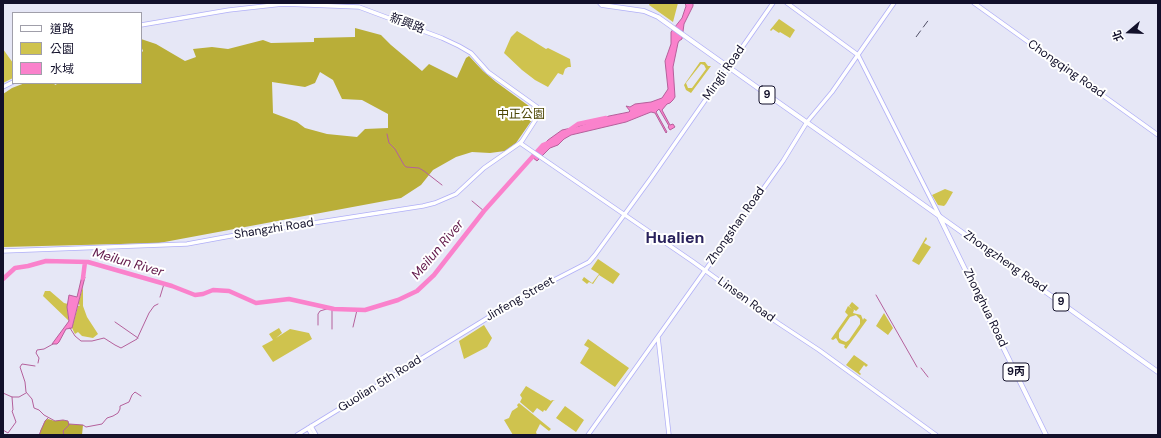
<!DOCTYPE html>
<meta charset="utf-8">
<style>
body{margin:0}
#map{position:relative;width:1161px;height:438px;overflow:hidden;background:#e6e7f6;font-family:"DM Sans","Noto Sans TC",sans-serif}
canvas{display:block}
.frame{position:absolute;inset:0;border:4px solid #12102a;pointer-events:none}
.legend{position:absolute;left:12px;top:12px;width:130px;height:72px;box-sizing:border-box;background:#fff;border:1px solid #a09faa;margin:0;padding:5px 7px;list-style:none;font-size:12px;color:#12102a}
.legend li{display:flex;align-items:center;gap:8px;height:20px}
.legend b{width:20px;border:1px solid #a09faa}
.north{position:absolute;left:1109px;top:12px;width:40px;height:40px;-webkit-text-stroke:3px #fff;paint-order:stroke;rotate:251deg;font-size:11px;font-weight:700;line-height:16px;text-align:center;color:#12102a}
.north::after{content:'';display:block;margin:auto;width:14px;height:18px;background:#12102a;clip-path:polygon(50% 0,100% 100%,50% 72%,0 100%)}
</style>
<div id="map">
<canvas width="1161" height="438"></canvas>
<div class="frame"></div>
<ul class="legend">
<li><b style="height:5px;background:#fff"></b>道路</li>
<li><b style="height:11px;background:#cfc34e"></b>公園</li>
<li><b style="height:11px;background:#fa82cc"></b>水域</li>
</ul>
<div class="north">北</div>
</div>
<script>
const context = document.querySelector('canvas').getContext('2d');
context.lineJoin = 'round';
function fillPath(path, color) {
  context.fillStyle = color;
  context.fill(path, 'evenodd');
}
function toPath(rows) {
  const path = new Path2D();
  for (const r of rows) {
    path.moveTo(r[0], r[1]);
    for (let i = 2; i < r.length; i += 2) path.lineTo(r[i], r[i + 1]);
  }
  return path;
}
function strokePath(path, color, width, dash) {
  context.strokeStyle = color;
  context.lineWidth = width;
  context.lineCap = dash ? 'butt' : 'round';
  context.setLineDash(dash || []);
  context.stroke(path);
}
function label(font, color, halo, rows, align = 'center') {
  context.font = font + ' "DM Sans","Noto Sans TC",sans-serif';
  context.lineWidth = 4;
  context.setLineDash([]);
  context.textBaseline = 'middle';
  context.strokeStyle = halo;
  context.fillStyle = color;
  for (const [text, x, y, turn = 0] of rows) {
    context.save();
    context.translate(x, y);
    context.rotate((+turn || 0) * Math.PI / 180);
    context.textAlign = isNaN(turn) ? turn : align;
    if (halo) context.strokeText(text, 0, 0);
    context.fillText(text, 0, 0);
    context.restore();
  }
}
const green = toPath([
 [648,3,678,3,673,22,649,5,650,3],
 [779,19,795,30,790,38,780,32,779,33,773,29,771,31,770,30],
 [517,31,546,49,548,48,570,59,571,67,568,67,565,69,563,75,558,73,548,87,535,80,522,70,504,53,511,37],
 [3,49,13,63,13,78,3,83],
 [700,62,705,62,708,66,711,66,691,93,686,90,684,85],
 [701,64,704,65,706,69,692,88,688,88,686,83],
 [945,189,953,192,946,204,944,206,938,205,932,195],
 [926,237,927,239,924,243,931,247,919,265,912,261],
 [598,259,620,274,613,284,599,275,593,284,589,282,587,284,582,280,584,277,592,283,593,282,599,274,591,269],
 [83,287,83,306,87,317,98,334,93,338,82,336,78,332,75,334,72,328,78,306,79,306,80,305,78,304],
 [45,291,50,291,64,303,68,304,67,307,69,321,43,296],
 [852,302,859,308,856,311,853,309,854,310,853,313,861,315,863,320,864,318,867,320,846,349,844,347,845,345,839,343,836,338,833,340,831,339,848,315,845,312,848,306,852,309,849,306],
 [856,315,860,319,860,324,849,340,846,342,841,340,839,338,839,333,850,317],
 [884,313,893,328,888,335,876,326],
 [484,325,492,338,487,347,464,359,459,341],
 [279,328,282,333,276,338,290,329,309,333,312,339,273,362,262,346,273,340,269,334],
 [588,339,629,368,615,387,580,363,589,348,584,345],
 [854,355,868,365,866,367,864,365,859,372,861,374,860,375,846,365],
 [526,386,551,401,552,400,555,401,553,401,546,411,544,410,543,412,537,408,533,413,520,402,522,398,520,395],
 [519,403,551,429,549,431,540,424,536,432,537,435,513,435,504,420,509,418,512,411,518,407,517,405],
 [565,406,584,420,576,432,556,418]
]);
const forest = toPath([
 [355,28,381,35,391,45,422,71,429,64,457,78,466,58,469,56,483,71,496,82,533,109,536,112,534,117,516,143,505,151,490,153,472,152,456,157,433,170,421,185,401,198,159,243,3,247,3,94,12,88,25,83,54,83,55,85,59,83,141,83,141,53,143,51,141,46,141,39,156,44,185,61,196,57,193,49,212,47,228,49,263,40,271,43,314,42,314,38,355,37],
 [320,72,333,80,342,99,362,100,388,114,388,128,365,129,357,137,327,134,305,128,297,122,273,113,272,82,305,87,315,83],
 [48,419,55,421,63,420,68,421,69,424,83,425,82,435,40,435,40,431,45,421]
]);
const water = toPath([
 [685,3,693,3,693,6,684,24,682,39,679,41,678,43,673,67,675,97,673,100,670,103,667,104,662,110,670,125,673,124,675,127,670,130,668,127,669,126,659,109,656,112,667,132,666,133,655,113,651,112,626,122,571,135,564,139,558,145,550,148,537,161,532,157,548,140,562,130,576,127,609,116,629,112,630,111,626,106,630,107,635,104,651,102,662,98,668,89,665,61,671,44,671,32,682,18,686,6,685,3],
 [82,276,85,277,72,328,66,329,59,342,57,344,52,344,69,321,67,307,69,295,77,297,82,276]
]);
const stream = toPath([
 [387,134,389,143,395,149,404,165,406,167,419,168,424,171,442,185],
 [472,201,484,211],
 [876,295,917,367],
 [160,297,164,284],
 [115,322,138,338],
 [318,325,318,314,320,311,330,308],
 [353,327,357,310],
 [70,328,75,336,81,341,92,341,104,338,115,345,121,348,137,339,149,313,154,306,158,304],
 [332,329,332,308],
 [38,363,39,358,36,353,37,350,44,349,53,344],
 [35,366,22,364,20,367,25,382,26,392,32,399,34,408,39,410,44,415,55,421,63,420,68,421,69,425,63,431,64,435],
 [921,368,928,377],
 [3,393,12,397,19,397,26,393],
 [69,424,83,425,86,427,102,424,107,418,113,416,118,413,120,409,120,406,129,402,132,395,135,392,141,396],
 [3,430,8,433,16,422,12,411,13,410,12,397],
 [39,435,45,421,48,418]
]);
const river = toPath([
 [568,131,578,124,606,118],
 [83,278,85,262],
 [3,279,15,268,28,266,46,261,88,262,172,286,195,295,203,294,213,290,229,291,256,303,289,299,334,309,365,310,398,300,417,291,434,275,484,211,543,145,548,143]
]);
const tertiary = toPath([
 [787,3,858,55,939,215],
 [974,3,1158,135],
 [141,25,229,10,283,4,359,7,442,38,459,46,471,53,488,72,537,107,539,111,538,116,522,141,520,143],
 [3,87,13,82],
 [3,251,187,244,236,235,423,206,435,203,456,194,484,168,520,143,692,261,778,323,819,350,936,435],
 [658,337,669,435],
 [311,426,316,435],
 [308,428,312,435],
 [297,435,525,295,589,262,595,255,651,178,773,3],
 [588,435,783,161,807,122,832,92,894,3]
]);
const primary = toPath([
 [600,3,602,5,644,11,658,17,758,88,876,171,1158,372],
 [939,216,1046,435]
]);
const rail = toPath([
 [916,37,930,18]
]);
const shields = [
 [767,95,16],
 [1061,302,16],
 [1016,372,26]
];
const shieldNames = [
 ["9",767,95],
 ["9",1061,302],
 ["9丙",1016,372]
];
const streetNames = [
 ["新興路",407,24,21],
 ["Chongqing Road",1066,69,35],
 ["Mingli Road",724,73,-55],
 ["Zhongshan Road",736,226,-55],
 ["Shangzhi Road",274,229,-9],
 ["Zhongzheng Road",1005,262,35],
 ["Jinfeng Street",520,299,-30],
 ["Linsen Road",746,300,36],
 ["Zhonghua Road",985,308,64],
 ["Guolian 5th Road",380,384,-32]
];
const parkNames = [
 ["中正公園",521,115]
];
const waterNames = [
 ["Meilun River",438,250,-50],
 ["Meilun River",128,263,16]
];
const districtNames = [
 ["Hualien",675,239]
];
fillPath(green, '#cfc34e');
fillPath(forest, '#b9ae38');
fillPath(water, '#fa82cc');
strokePath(water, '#b4609b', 1);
strokePath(stream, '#b4609b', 1);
strokePath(river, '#fa82cc', 4.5);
strokePath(tertiary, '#b0aff7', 5);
strokePath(primary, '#b0aff7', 5.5);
strokePath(tertiary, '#fff', 3.5);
strokePath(primary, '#fff', 4);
strokePath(rail, '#504f66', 1, [8, 4]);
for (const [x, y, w] of shields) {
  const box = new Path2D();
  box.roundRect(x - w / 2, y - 9, w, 18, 3);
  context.fillStyle = '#fff';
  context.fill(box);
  strokePath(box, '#12102a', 1);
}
label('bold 11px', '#12102a', null, shieldNames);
label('12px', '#12102a', '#fff', streetNames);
label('12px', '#4b4503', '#fff', parkNames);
label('italic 13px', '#601648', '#fff', waterNames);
label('bold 16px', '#29225c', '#fff', districtNames);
</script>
